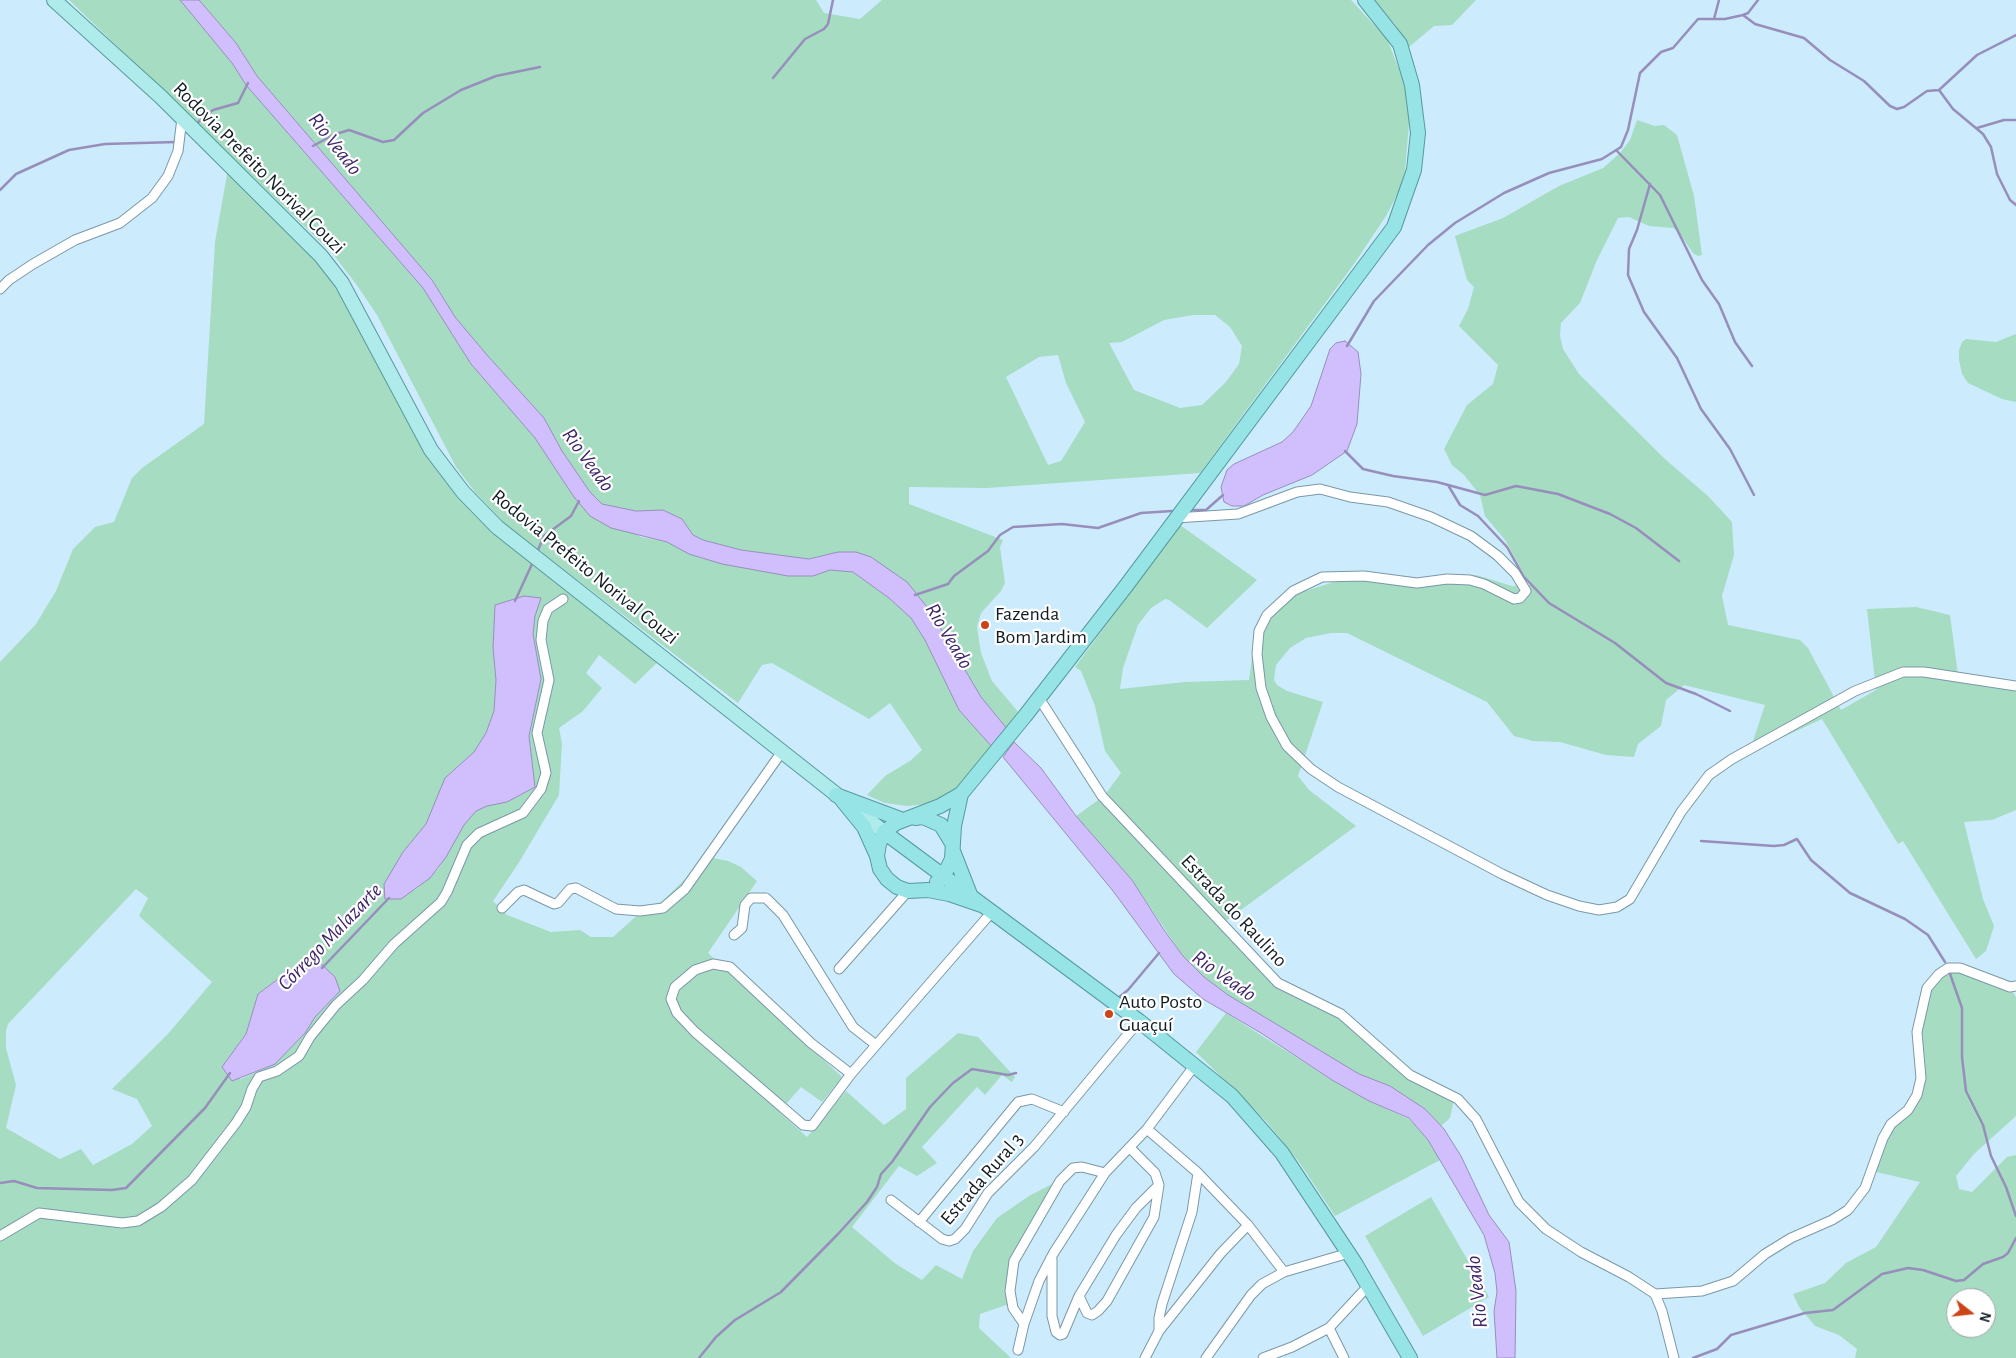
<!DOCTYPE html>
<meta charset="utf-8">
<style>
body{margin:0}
#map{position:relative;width:2016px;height:1358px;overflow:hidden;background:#ccecfd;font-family:"Alegreya Sans",sans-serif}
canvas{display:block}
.north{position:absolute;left:1946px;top:1288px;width:50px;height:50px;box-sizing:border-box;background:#fff;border:1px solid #a0a5a7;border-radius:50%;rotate:106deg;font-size:14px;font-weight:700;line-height:20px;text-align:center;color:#111d23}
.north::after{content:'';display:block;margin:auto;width:18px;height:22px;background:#cc4418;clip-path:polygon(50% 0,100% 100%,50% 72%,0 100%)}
</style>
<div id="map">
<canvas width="2016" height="1358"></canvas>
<div class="north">N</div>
</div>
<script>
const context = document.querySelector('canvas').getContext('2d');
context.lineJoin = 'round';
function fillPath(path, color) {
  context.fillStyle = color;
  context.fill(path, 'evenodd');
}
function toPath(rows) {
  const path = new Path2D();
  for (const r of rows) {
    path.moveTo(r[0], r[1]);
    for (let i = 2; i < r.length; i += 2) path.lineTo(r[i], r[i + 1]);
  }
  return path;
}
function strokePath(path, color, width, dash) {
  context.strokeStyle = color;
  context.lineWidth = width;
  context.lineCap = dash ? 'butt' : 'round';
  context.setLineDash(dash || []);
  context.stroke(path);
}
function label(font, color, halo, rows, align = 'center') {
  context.font = font + ' "Alegreya Sans",sans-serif';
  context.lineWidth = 4.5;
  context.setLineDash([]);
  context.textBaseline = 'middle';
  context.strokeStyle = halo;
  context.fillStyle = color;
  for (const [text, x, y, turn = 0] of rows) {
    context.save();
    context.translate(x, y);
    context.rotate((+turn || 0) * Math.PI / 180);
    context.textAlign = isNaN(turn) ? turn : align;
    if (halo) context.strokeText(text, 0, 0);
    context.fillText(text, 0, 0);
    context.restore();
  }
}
const green = toPath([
 [69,0,180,0,191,11,232,63,246,85,423,288,471,364,535,438,574,497,641,537,667,542,700,558,788,576,813,576,830,570,853,572,889,598,911,618,925,640,959,710,993,748,969,780,951,794,929,804,907,806,885,803,871,797,867,795,885,776,910,761,922,750,890,703,869,719,772,663,762,665,738,703,507,526,475,492,456,467,377,315,356,284,333,254],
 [199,0,816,0,824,13,860,19,882,0,1351,0,1387,39,1403,79,1408,99,1409,123,1405,171,1399,191,1386,216,1354,264,1200,473,987,488,909,487,909,504,1003,540,1000,547,1005,583,1001,591,981,613,977,627,981,653,992,681,1020,714,1008,730,981,697,931,612,907,582,827,554,809,559,741,550,703,540,693,535,682,519,663,510,636,511,602,504,590,492,562,451,544,418,487,355,455,317,432,280,257,76,236,43],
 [1193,315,1215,315,1230,327,1242,346,1239,364,1226,382,1202,405,1180,408,1134,390,1109,343,1122,342,1164,320],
 [1058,355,1066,383,1085,422,1061,461,1048,465,1006,377,1039,357],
 [1372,0,1476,0,1452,25,1434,26,1409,47,1395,24],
 [1637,120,1655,126,1664,125,1677,135,1694,196,1702,255,1698,256,1693,253,1678,231,1673,228,1649,226,1629,217,1618,218,1597,260,1580,303,1561,323,1560,336,1563,349,1579,374,1666,460,1708,496,1732,522,1734,555,1722,596,1728,625,1800,640,1808,648,1841,710,1876,690,1867,609,1916,607,1950,615,1959,682,2016,691,2016,810,1992,820,1964,822,1983,899,1994,926,1986,951,1976,959,1903,841,1898,844,1822,719,1749,753,1765,705,1684,685,1666,700,1661,726,1638,744,1634,757,1606,755,1560,742,1533,741,1514,736,1487,702,1347,633,1331,633,1306,638,1290,648,1276,665,1274,680,1277,685,1287,691,1323,702,1298,776,1309,790,1356,826,1223,923,1270,976,1346,1023,1388,1057,1454,1099,1450,1118,1441,1126,1425,1109,1390,1086,1359,1074,1228,995,1204,977,1183,956,1132,880,1076,816,1104,796,1121,773,1105,751,1095,706,1081,671,1075,667,1180,525,1257,580,1207,628,1169,600,1165,599,1151,608,1138,625,1123,668,1120,689,1185,682,1249,680,1254,643,1283,598,1347,578,1439,579,1476,575,1512,586,1530,585,1505,540,1485,516,1480,495,1464,475,1452,465,1444,449,1467,405,1493,384,1498,365,1459,326,1468,309,1474,287,1467,280,1455,236,1503,218,1559,186,1603,168,1620,153,1630,140],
 [228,169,319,255,457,494,472,512,489,528,662,658,635,684,599,655,586,673,602,688,583,711,559,728,562,744,559,795,518,864,493,901,507,915,551,932,580,930,591,937,613,937,643,910,653,910,703,862,713,858,728,861,741,867,757,881,708,953,842,1077,822,1102,801,1087,779,1112,807,1137,846,1091,884,1125,906,1109,906,1078,958,1033,978,1037,1015,1077,1012,1082,1002,1075,985,1095,977,1087,922,1147,937,1163,917,1176,899,1166,852,1227,896,1264,922,1280,936,1265,962,1279,973,1251,997,1218,1029,1196,1056,1182,1020,1249,1015,1275,1015,1302,980,1314,979,1328,1011,1358,0,1358,0,662,36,624,56,591,73,549,95,527,114,522,132,478,142,468,204,424,215,242],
 [540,599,535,616,533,634,541,679,529,736,535,787,507,802,487,806,476,811,464,825,438,869,415,890,403,852,426,824,450,773,474,752,486,733,494,711,496,679,493,648,495,606],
 [136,889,148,898,139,916,212,982,167,1035,112,1089,137,1099,152,1126,132,1144,93,1165,81,1149,60,1159,6,1128,16,1085,6,1048,6,1031,8,1024],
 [318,961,340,991,315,1017,305,1033,275,1064,241,1079,222,1067,246,1034,258,994,282,976,305,969],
 [2016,334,2016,402,2002,399,1968,383,1962,374,1959,360,1959,350,1962,342,1966,339,1996,342],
 [1950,963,1965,965,2010,988,2016,997,2016,1116,1974,1154,1956,1176,1959,1189,1972,1192,2007,1157,2016,1155,2016,1358,1855,1358,1857,1349,1839,1335,1815,1326,1799,1307,1793,1294,1825,1283,1846,1263,1876,1247,1920,1182,1876,1172,1886,1130,1906,1116,1923,1073,1922,1031,1926,1003,1935,982],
 [1956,1298,1986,1298,1986,1328,1956,1328],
 [1226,1013,1332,1080,1369,1101,1409,1119,1428,1140,1440,1160,1335,1216,1299,1162,1266,1121,1196,1052],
 [1431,1197,1489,1297,1423,1336,1365,1236]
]);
const water = toPath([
 [180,0,199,0,218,22,236,43,257,76,432,280,455,317,487,355,544,418,562,451,590,492,602,504,636,511,663,510,682,519,693,535,703,540,741,550,809,559,838,552,856,552,871,557,907,582,931,612,981,697,1008,730,993,748,959,710,925,640,911,618,889,598,853,572,830,570,813,576,788,576,722,564,689,554,667,542,611,528,590,516,574,497,535,438,471,364,423,288,246,85,232,63,180,0],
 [1345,341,1358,352,1361,374,1357,424,1347,451,1312,475,1263,495,1244,506,1232,506,1224,502,1221,487,1227,470,1234,464,1282,442,1293,432,1311,406,1330,349,1336,343,1345,341],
 [524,596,541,598,535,616,533,634,541,679,529,736,535,787,507,802,487,806,476,811,464,825,446,857,430,878,401,899,385,899,384,884,403,852,426,824,445,778,474,752,486,733,494,711,496,680,493,648,495,605,524,596],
 [1014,742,1041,768,1076,816,1132,880,1164,930,1183,956,1204,977,1228,995,1359,1074,1390,1086,1425,1109,1444,1129,1461,1156,1489,1215,1509,1242,1516,1291,1515,1358,1497,1358,1494,1311,1497,1292,1495,1273,1484,1235,1428,1140,1409,1118,1369,1101,1332,1080,1261,1033,1203,999,1174,974,1113,891,1003,757,1014,742],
 [318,961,335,977,340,991,315,1017,305,1033,275,1064,232,1081,222,1067,246,1034,258,994,282,976,305,969,318,961]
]);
const stream = toPath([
 [1743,15,1755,24,1804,38,1830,60,1864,81,1890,106,1897,109,1904,107,1927,91,1939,90,1977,55,2016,35],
 [1714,19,1719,0],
 [773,78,805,39,824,29,828,24,833,0],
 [1939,90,1953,109,1983,134,1991,147,1997,174,2010,200,2016,205],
 [196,124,213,110,238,103,248,83],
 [1977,128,2004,120,2016,120],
 [313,146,333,135,349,130,383,142,394,140,423,113,461,90,496,76,540,67],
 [1616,150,1660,195,1702,280,1719,304,1735,342,1752,366],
 [1650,184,1637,230,1629,249,1628,275,1644,312,1677,358,1701,409,1730,449,1754,495],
 [0,190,16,174,69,150,105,144,176,142],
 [1347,346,1374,301,1428,245,1455,223,1504,193,1549,173,1602,159,1621,147,1628,130,1640,73,1661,52,1673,48,1698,19,1725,19,1743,15,1748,13,1758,0],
 [1345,451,1363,469,1393,476,1437,482,1485,495,1516,486,1558,494,1610,514,1636,528,1679,561],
 [1448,485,1460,505,1478,516,1507,547,1524,577,1549,603,1615,643,1666,683,1696,694,1730,711],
 [1190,510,1206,510,1223,495],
 [538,550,544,536,571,516,579,501],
 [915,595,948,584,954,576,988,551,1000,535,1013,527,1062,524,1098,528,1141,513,1172,511],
 [515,601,532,564],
 [1701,841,1774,846,1784,845,1797,839,1811,860,1850,893,1905,919,1928,935,1945,962],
 [322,968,389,898],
 [1949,971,1962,1008,1962,1057,1966,1091,1983,1125,1991,1156,2006,1187,2016,1216],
 [1118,998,1128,990,1159,953],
 [0,1183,14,1181,37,1188,74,1189,112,1190,126,1188,205,1108,230,1073],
 [699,1358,716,1337,735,1320,781,1292,838,1234,867,1202,877,1187,881,1174,892,1162,930,1107,953,1083,972,1069,1008,1075,1016,1073],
 [1693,1358,1717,1349,1731,1335,1805,1313,1833,1310,1882,1274,1908,1268,1923,1270,1956,1281,1964,1280,1983,1264,2003,1257,2008,1253,2016,1238]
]);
const minor = toPath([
 [0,289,9,280,33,264,75,240,120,223,152,198,168,176,178,151,182,118],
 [1175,518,1238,514,1297,492,1320,489,1350,497,1388,502,1431,517,1471,536,1498,556,1515,573,1526,591,1520,598,1514,599,1484,584,1470,580,1447,579,1417,583,1364,576,1322,577,1293,591,1267,615,1259,631,1257,654,1261,688,1271,717,1287,746,1311,769,1338,787,1502,874,1547,895,1579,906,1599,910,1617,907,1630,899,1681,812,1709,775,1732,759,1855,691,1903,672,1924,672,2016,686],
 [1039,698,1102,796,1278,983,1341,1014,1410,1075,1458,1099,1476,1119,1519,1202,1546,1229,1581,1252,1629,1277,1655,1294,1662,1311,1674,1358],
 [502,908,518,892,524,890,554,904,558,903,570,889,576,888,616,909,640,911,663,908,685,889,781,753],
 [734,935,742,928,745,905,751,898,766,898,783,915,853,1027,876,1045],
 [839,969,908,891],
 [851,1074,811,1043,730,967,713,964,695,970,675,987,671,999,677,1013,695,1032,803,1125,812,1126,851,1074,991,913],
 [1147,1129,1198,1173,1248,1225,1284,1272],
 [891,1200,942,1239,949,1241,955,1239,965,1229,988,1193,1034,1147,1139,1021],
 [919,1222,1018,1102,1032,1099,1064,1112],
 [0,1236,39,1213,122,1223,138,1221,161,1207,192,1180,236,1123,246,1107,252,1089,259,1077,277,1071,299,1056,310,1037,336,1005,363,980,394,944,441,902,447,892,467,845,479,833,523,813,541,789,546,773,537,733,549,680,541,640,543,621,548,609,563,599],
 [1052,1259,1052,1316,1056,1332,1060,1335,1063,1334,1079,1296,1116,1235,1136,1208,1159,1185],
 [1655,1294,1702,1291,1733,1281,1765,1254,1791,1238,1832,1220,1848,1210,1865,1188,1883,1138,1891,1124,1908,1110,1917,1095,1921,1078,1917,1032,1927,988,1939,974,1948,968,1960,968,2010,987,2016,986],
 [1079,1296,1087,1313,1092,1315,1098,1311,1107,1301,1154,1217,1159,1185,1155,1173,1130,1148],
 [1024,1324,1013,1308,1010,1291,1014,1261,1060,1181,1073,1168,1082,1167,1105,1173],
 [1329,1328,1344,1358],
 [1159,1331,1159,1318,1162,1304,1192,1212,1198,1173],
 [1018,1350,1024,1324,1039,1281,1053,1254,1105,1173,1147,1129,1195,1065],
 [1145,1358,1159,1331,1221,1253,1248,1225],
 [1206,1358,1251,1295,1262,1284,1284,1272,1349,1253],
 [1263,1358,1292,1347,1329,1328,1369,1285]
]);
const primary = toPath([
 [54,0,161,97,321,256,342,283,431,450,463,492,497,527,884,832]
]);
const trunk = toPath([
 [836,795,903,820],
 [842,800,864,827,877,856],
 [915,818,923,817,941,825,952,843],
 [884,832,1139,1021,1232,1096,1282,1153,1355,1263,1410,1358],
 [953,851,971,897],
 [937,882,943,877,952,859,954,826,961,794],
 [981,905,949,894,928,890,908,891,897,887,887,879,880,869,877,856,879,844,884,832,896,823,940,806,961,794,1025,716,1126,586,1394,227,1414,170,1418,133,1412,85,1400,44,1365,0]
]);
const markers = [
 [985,625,5,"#cc4418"],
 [1109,1014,5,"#cc4418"]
];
const streetNames = [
 ["Rodovia Prefeito Norival Couzi",259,168,45],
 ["Rodovia Prefeito Norival Couzi",585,567,39],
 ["Estrada do Raulino",1234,911,47],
 ["Estrada Rural 3",982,1179,-49]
];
const poiNames = [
 ["Fazenda",995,614],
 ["Bom Jardim",995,637],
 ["Auto Posto",1119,1002],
 ["Guaçuí",1119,1025]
];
const waterNames = [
 ["Rio Veado",335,144,52],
 ["Rio Veado",588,460,54],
 ["Rio Veado",949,636,59],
 ["Córrego Malazarte",330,937,-46],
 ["Rio Veado",1224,976,35],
 ["Rio Veado",1477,1292,-96]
];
fillPath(green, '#a5dcc2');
fillPath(water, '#d0bffc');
strokePath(water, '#978ebb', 1);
strokePath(stream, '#978ebb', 2.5);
strokePath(minor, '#7a98a7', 11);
strokePath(primary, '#579a9d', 16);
strokePath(trunk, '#579a9d', 16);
strokePath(minor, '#fff', 9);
strokePath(primary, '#b0ebec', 14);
strokePath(trunk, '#96e4e6', 14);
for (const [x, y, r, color] of markers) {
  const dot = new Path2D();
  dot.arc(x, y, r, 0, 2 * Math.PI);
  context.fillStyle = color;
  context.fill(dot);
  strokePath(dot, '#fff', 2);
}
label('20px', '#111d23', '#fff', streetNames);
label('20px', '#111d23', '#fff', poiNames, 'left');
label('italic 21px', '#3f256a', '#fff', waterNames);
</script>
